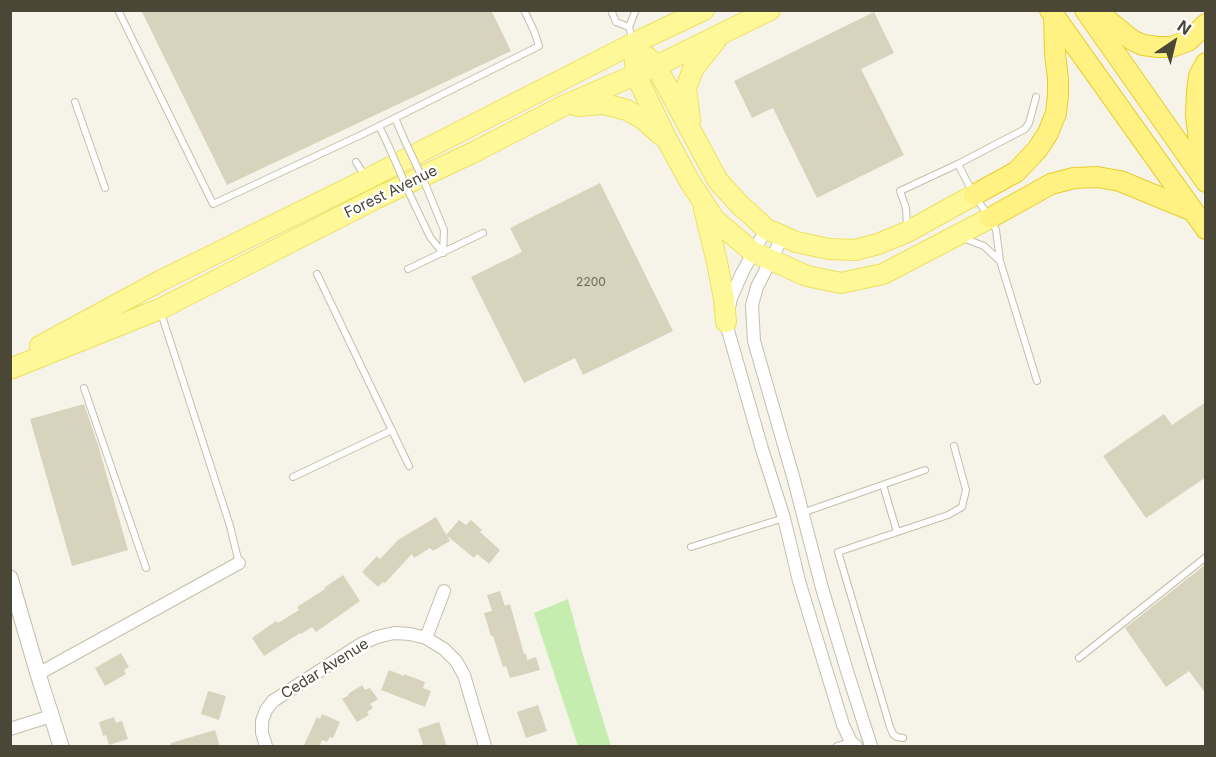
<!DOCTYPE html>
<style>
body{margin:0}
#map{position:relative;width:1216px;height:757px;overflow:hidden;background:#f6f4e9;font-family:Inter,sans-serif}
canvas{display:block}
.frame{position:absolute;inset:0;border:12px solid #4a4737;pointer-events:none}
.north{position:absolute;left:1144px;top:12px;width:60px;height:60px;-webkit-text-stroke:4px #fff;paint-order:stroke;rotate:35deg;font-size:16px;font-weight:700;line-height:24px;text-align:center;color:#4a4737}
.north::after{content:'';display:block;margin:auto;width:21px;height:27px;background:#4a4737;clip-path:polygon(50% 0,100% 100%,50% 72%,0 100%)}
</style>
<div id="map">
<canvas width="1216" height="757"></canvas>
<div class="frame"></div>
<div class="north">N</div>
</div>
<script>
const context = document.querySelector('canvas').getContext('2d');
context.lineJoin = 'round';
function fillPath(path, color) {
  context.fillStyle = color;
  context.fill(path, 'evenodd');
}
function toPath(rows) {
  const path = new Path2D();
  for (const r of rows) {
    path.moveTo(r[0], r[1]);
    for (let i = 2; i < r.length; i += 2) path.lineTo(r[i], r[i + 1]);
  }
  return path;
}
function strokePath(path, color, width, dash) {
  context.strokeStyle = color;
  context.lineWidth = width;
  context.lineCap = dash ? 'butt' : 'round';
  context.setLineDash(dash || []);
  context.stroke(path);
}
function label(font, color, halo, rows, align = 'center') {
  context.font = font + ' Inter,sans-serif';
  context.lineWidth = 4.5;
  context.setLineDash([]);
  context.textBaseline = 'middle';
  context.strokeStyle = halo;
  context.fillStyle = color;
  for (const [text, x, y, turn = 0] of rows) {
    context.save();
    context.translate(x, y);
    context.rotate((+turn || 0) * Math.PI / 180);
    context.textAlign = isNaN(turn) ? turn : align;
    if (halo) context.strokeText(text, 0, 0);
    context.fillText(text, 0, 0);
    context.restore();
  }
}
const green = toPath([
 [568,599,583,655,611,746,578,746,534,613]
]);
const building = toPath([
 [141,10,491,10,511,51,227,185],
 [874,12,894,53,861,69,904,155,817,198,773,108,752,118,734,81],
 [600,183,673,331,583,375,575,358,524,383,471,277,522,252,510,228],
 [1206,402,1206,477,1146,518,1103,456,1164,414,1172,425],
 [84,404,98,445,128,550,72,566,30,419],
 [436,517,450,541,433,551,430,548,414,558,412,554,385,583,383,582,378,587,362,572,377,556,380,559,398,540],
 [459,520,466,525,471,520,482,530,480,532,500,550,489,564,477,554,474,558,446,535],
 [1206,564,1206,694,1189,671,1166,687,1125,628],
 [343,575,360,601,316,632,312,627,301,634,300,633,264,656,252,638,276,621,278,623,299,610,297,607,325,589,325,587],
 [500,591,505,606,510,604,524,654,526,654,527,660,536,657,540,670,510,678,506,666,503,667,493,636,491,636,484,613,492,611,487,595],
 [121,653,129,667,124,670,126,674,105,686,95,668],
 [389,670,404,676,404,674,425,682,423,688,431,691,425,707,381,690],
 [362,685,365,690,370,688,378,699,370,704,373,708,367,712,369,715,357,722,342,699,349,695,348,694],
 [208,691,226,696,219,720,201,714],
 [538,705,547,731,526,738,517,712],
 [322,714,340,722,333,738,330,737,327,742,322,740,319,747,303,747,317,717,320,719],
 [114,717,116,723,122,721,128,739,109,745,106,735,103,736,99,722],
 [439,722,447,747,424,747,418,729],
 [215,730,220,747,171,747,171,743]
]);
const service = toPath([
 [118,10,213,204,363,134,539,46,534,31,524,10],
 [611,10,616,22,629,27],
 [633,41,629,27,635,12,634,10],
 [75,102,105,188],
 [395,118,404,139],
 [379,126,389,147],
 [356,162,365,176],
 [958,164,974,195,990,218,996,230,1000,261,1037,381],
 [426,186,444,230,443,253],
 [410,195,430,237,442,252],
 [907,229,906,208,900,191,958,164,1025,129,1029,123,1036,97],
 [963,238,984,246,1000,261],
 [408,269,483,233],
 [317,274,409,466],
 [161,313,230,526,239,563],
 [84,388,146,568],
 [293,477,392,430],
 [883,485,897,532],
 [802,513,925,470],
 [691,547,784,518],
 [1079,658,1206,557],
 [903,738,897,737,893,734,890,727,838,552,948,515,962,507,966,490,954,446],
 [837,746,850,742]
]);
const minor = toPath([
 [766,229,742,273,731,298,726,322,727,327,762,449,784,518,799,581,843,725,851,742,856,746],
 [783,236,757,287,752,305,754,341,794,480,822,588,847,671,871,746],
 [426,638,444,591],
 [38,674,239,563],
 [10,729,51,716],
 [266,746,262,733,262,721,266,710,273,701,361,644,377,637,394,633,410,634,426,638,444,649,456,661,464,675,485,746]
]);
const tertiary = toPath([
 [10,578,38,674,61,746]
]);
const primary = toPath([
 [634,43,636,75,666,138,690,182,715,220,753,252,807,276,841,283,883,274,990,218],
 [647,57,656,66,718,181,740,205,759,222,766,229,783,236,796,242,829,249,855,250,878,244,907,232,974,195],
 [577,106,604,104,627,110,643,119,661,135],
 [690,121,686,88,693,69,716,40],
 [704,209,717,262,724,299,726,322],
 [40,346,162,280,367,179,634,43,704,10],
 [10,369,160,309,377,198,474,152,563,106,656,66,770,10]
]);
const trunk = toPath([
 [1050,10,1206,229],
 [1085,10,1206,182],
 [1095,10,1132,40,1143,45,1158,47,1171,47,1188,41,1206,24],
 [1203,176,1196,115,1197,92,1199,76,1206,63],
 [974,195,1016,172,1037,150,1048,133,1056,113,1058,95,1058,79,1055,54,1054,15],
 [990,218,1051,184,1074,178,1097,177,1120,181,1193,211]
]);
const serviceBridge = toPath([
 [404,139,426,186],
 [389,147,410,195]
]);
const numberNames = [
 ["2200",591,282]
];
const streetNames = [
 ["Forest Avenue",391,192,-26],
 ["Cedar Avenue",325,669,-32]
];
fillPath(green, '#c4edaf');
fillPath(building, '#d8d3bd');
strokePath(service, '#c2bfab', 8);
strokePath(minor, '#c2bfab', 14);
strokePath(tertiary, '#c2bfab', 17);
strokePath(primary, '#ede160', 22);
strokePath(trunk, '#e9cd2f', 22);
strokePath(service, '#fff', 6);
strokePath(minor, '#fff', 12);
strokePath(tertiary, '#fff', 15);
strokePath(primary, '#fff899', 20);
strokePath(trunk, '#fff282', 20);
strokePath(serviceBridge, '#c2bfab', 8, []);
strokePath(serviceBridge, '#fff', 6);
label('12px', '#6e6a58', null, numberNames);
label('15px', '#4a4737', '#fff', streetNames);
</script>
